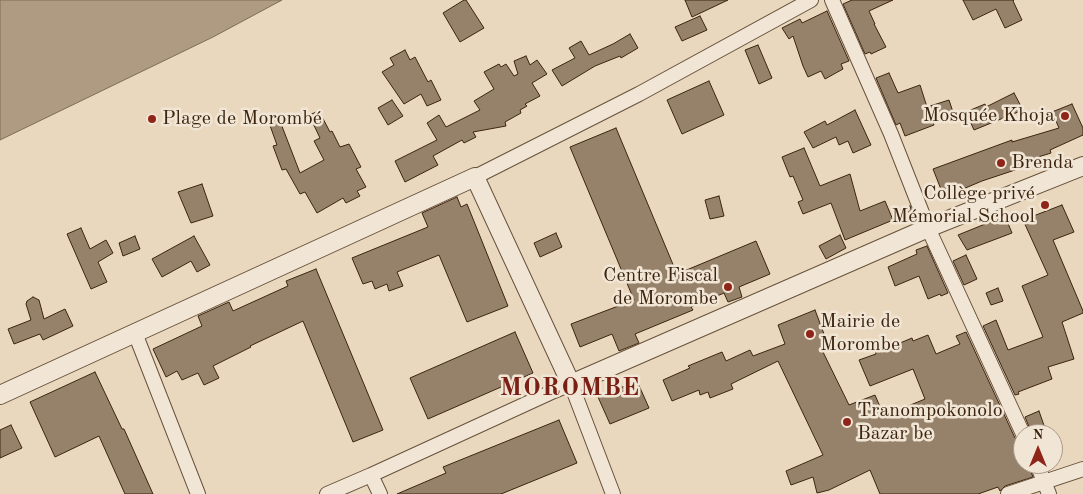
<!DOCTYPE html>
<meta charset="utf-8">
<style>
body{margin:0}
#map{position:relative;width:1083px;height:494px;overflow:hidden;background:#e9d8be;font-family:"Old Standard TT",serif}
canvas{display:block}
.north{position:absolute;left:1013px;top:424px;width:50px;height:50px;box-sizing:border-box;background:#f1e6d5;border:1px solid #a99886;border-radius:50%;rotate:0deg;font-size:14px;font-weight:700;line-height:20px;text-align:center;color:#3c240f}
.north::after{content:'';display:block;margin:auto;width:18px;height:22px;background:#8f2418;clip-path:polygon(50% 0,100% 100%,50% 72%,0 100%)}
</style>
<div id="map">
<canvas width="1083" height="494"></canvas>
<div class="north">N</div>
</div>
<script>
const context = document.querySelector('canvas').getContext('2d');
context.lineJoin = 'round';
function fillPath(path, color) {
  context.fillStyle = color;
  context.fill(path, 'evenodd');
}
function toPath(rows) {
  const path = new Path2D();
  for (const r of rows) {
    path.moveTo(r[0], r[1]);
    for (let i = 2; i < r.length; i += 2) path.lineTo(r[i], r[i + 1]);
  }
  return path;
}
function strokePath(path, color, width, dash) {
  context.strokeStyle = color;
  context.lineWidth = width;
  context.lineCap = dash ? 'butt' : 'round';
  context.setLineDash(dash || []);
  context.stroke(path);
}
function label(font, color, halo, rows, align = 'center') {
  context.font = font + ' "Old Standard TT",serif';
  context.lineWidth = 5;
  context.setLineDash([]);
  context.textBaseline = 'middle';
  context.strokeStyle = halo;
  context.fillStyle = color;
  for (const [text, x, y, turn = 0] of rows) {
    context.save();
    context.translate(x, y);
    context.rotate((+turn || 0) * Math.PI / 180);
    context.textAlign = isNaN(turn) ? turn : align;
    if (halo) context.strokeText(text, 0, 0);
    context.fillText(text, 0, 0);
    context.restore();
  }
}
const water = toPath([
 [0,0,282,0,213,37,0,140,0,0]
]);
const building = toPath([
 [464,0,466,0,484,28,460,42,443,13,464,0],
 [685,0,728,0,692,17,685,0],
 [852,0,893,0,869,11,875,24,874,24,886,47,871,54,870,52,865,54,843,4,852,0],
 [963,0,1014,0,1013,1,1022,20,1005,28,996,9,973,20,963,0],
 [827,11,849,61,841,64,843,69,825,79,821,71,808,77,803,66,793,36,789,39,782,28,800,19,802,23,827,11],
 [700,16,707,30,682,41,675,27,700,16],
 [630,34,638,48,621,58,620,56,595,66,562,86,552,70,575,58,569,48,581,41,589,55,613,44,630,34],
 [758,45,772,78,759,84,745,50,758,45],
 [405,50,410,60,415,57,428,82,431,80,441,100,427,106,421,94,404,104,382,72,394,65,390,58,405,50],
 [526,56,530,65,537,60,547,74,532,83,540,96,525,104,527,106,520,110,521,113,505,122,506,126,473,132,476,137,464,143,462,140,433,156,438,165,405,182,395,161,437,140,427,123,439,115,446,127,480,110,474,101,494,89,484,72,499,64,501,67,506,64,514,76,518,74,514,61,526,56],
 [889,73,898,93,920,85,927,107,949,100,953,112,932,118,934,125,905,136,900,123,896,125,876,78,889,73],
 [709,81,724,115,682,134,667,100,709,81],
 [1014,93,1023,110,974,130,966,112,985,104,986,107,1014,93],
 [392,100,403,116,388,125,378,108,392,100],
 [1072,104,1083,128,1083,135,1050,150,1051,153,1019,163,1021,168,982,181,944,197,933,169,1012,140,1012,142,1059,128,1052,112,1072,104],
 [855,110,871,145,853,153,848,141,839,145,836,137,813,148,804,132,825,121,827,125,855,110],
 [319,111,330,132,332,131,340,147,349,144,361,167,356,169,366,187,357,191,360,196,346,203,343,198,317,213,305,192,300,194,286,169,282,170,273,146,277,145,268,120,278,116,300,173,324,160,314,141,320,138,309,115,319,111],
 [616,128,677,274,756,241,770,274,739,287,742,297,728,302,724,293,691,307,693,310,635,334,639,343,619,351,612,334,580,347,571,324,634,300,570,147,616,128],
 [804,148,820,186,850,174,860,211,885,201,893,220,845,240,831,203,803,214,798,202,803,200,793,176,790,177,782,157,804,148],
 [202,184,213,216,191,223,178,192,202,184],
 [719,196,724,216,710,219,705,200,719,196],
 [457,197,461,207,467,204,508,306,467,322,439,255,397,272,403,286,389,291,387,284,375,289,372,281,363,284,352,258,428,227,422,213,457,197],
 [1062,205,1074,232,1053,240,1083,311,1083,313,1062,322,1074,359,1048,367,1052,379,1018,392,1019,394,1015,395,983,326,996,320,1008,350,1043,337,1022,286,1048,275,1023,220,1062,205],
 [910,206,914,217,899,223,894,212,910,206],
 [1005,216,1012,233,967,250,958,235,1005,216],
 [81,228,90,249,106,240,113,253,98,262,107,282,91,289,67,234,81,228],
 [556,233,562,247,540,257,534,243,556,233],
 [840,235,846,248,826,259,819,246,840,235],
 [135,236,140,249,123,256,119,243,135,236],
 [194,236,210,265,197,272,191,261,162,277,152,259,194,236],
 [927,246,948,293,941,296,940,294,928,299,919,276,895,286,888,267,917,254,916,250,927,246],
 [966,255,977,279,964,285,953,261,966,255],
 [316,269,383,430,353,442,303,321,250,346,251,347,213,366,219,378,204,385,198,373,182,380,177,371,166,377,153,349,202,326,198,316,229,302,233,311,288,286,286,281,316,269],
 [998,288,1003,301,991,305,986,293,998,288],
 [33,297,39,300,44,319,65,309,73,326,43,340,40,334,14,344,8,329,31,320,26,304,27,301,33,297],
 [815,310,830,350,823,352,849,405,875,395,884,416,925,399,913,369,870,386,859,360,876,354,874,347,891,341,893,346,912,338,913,341,928,335,936,354,960,344,956,336,966,332,1015,438,1018,441,1023,443,1023,464,1028,464,1033,477,1005,486,1000,491,998,487,978,494,880,494,870,470,829,490,817,493,813,477,791,485,786,471,823,455,778,361,731,384,733,389,710,398,708,392,700,395,699,390,672,401,663,380,690,368,688,366,722,352,726,361,750,350,753,356,785,344,778,325,815,310],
 [515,332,533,373,428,419,410,378,515,332],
 [95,372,122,429,124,429,153,494,125,494,99,436,55,457,30,402,95,372],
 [637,381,649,408,610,424,598,397,637,381],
 [1039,411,1047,434,1032,434,1025,417,1039,411],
 [559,420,577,463,501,494,397,494,446,473,443,467,559,420],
 [11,425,22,448,0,458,0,430,11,425]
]);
const minor = toPath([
 [832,0,891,134,928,228,1023,434],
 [475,177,639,94,811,0],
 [135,333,198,494],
 [1037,464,1049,494],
 [371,475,380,494],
 [327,494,371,475,554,391,571,384,613,494],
 [1008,494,1083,469]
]);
const tertiary = toPath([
 [0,395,475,177,571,384,928,228,1083,166]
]);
const markers = [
 [1065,116,5,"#8f2418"],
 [152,119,5,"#8f2418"],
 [1001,163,5,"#8f2418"],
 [1045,205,5,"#8f2418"],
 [728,287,5,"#8f2418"],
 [810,334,5,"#8f2418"],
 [847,422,5,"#8f2418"]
];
const poiNames = [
 ["Mosquée Khoja",1055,116,"right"],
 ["Plage de Morombé",162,119],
 ["Brenda",1011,163],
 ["Collège privé",1035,194,"right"],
 ["Mémorial School",1035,217,"right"],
 ["Centre Fiscal",718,276,"right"],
 ["de Morombe",718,299,"right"],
 ["Mairie de",820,322],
 ["Morombe",820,345],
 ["Tranompokonolo",857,411],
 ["Bazar be",857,434]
];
const districtNames = [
 ["MOROMBE",570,388]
];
fillPath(water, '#ae9b82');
strokePath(water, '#806b54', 1);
fillPath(building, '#96826a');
strokePath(building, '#3c240f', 1);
strokePath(minor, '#67513b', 16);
strokePath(tertiary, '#67513b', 20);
strokePath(minor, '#f1e6d5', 14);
strokePath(tertiary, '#f1e6d5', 18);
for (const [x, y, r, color] of markers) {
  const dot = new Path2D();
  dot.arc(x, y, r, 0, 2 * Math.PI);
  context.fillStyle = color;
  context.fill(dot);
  strokePath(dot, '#f1e6d5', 2);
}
label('20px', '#3c240f', '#f1e6d5', poiNames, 'left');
context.letterSpacing = '1px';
label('bold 25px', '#7a1f14', '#f1e6d5', districtNames);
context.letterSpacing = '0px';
</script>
